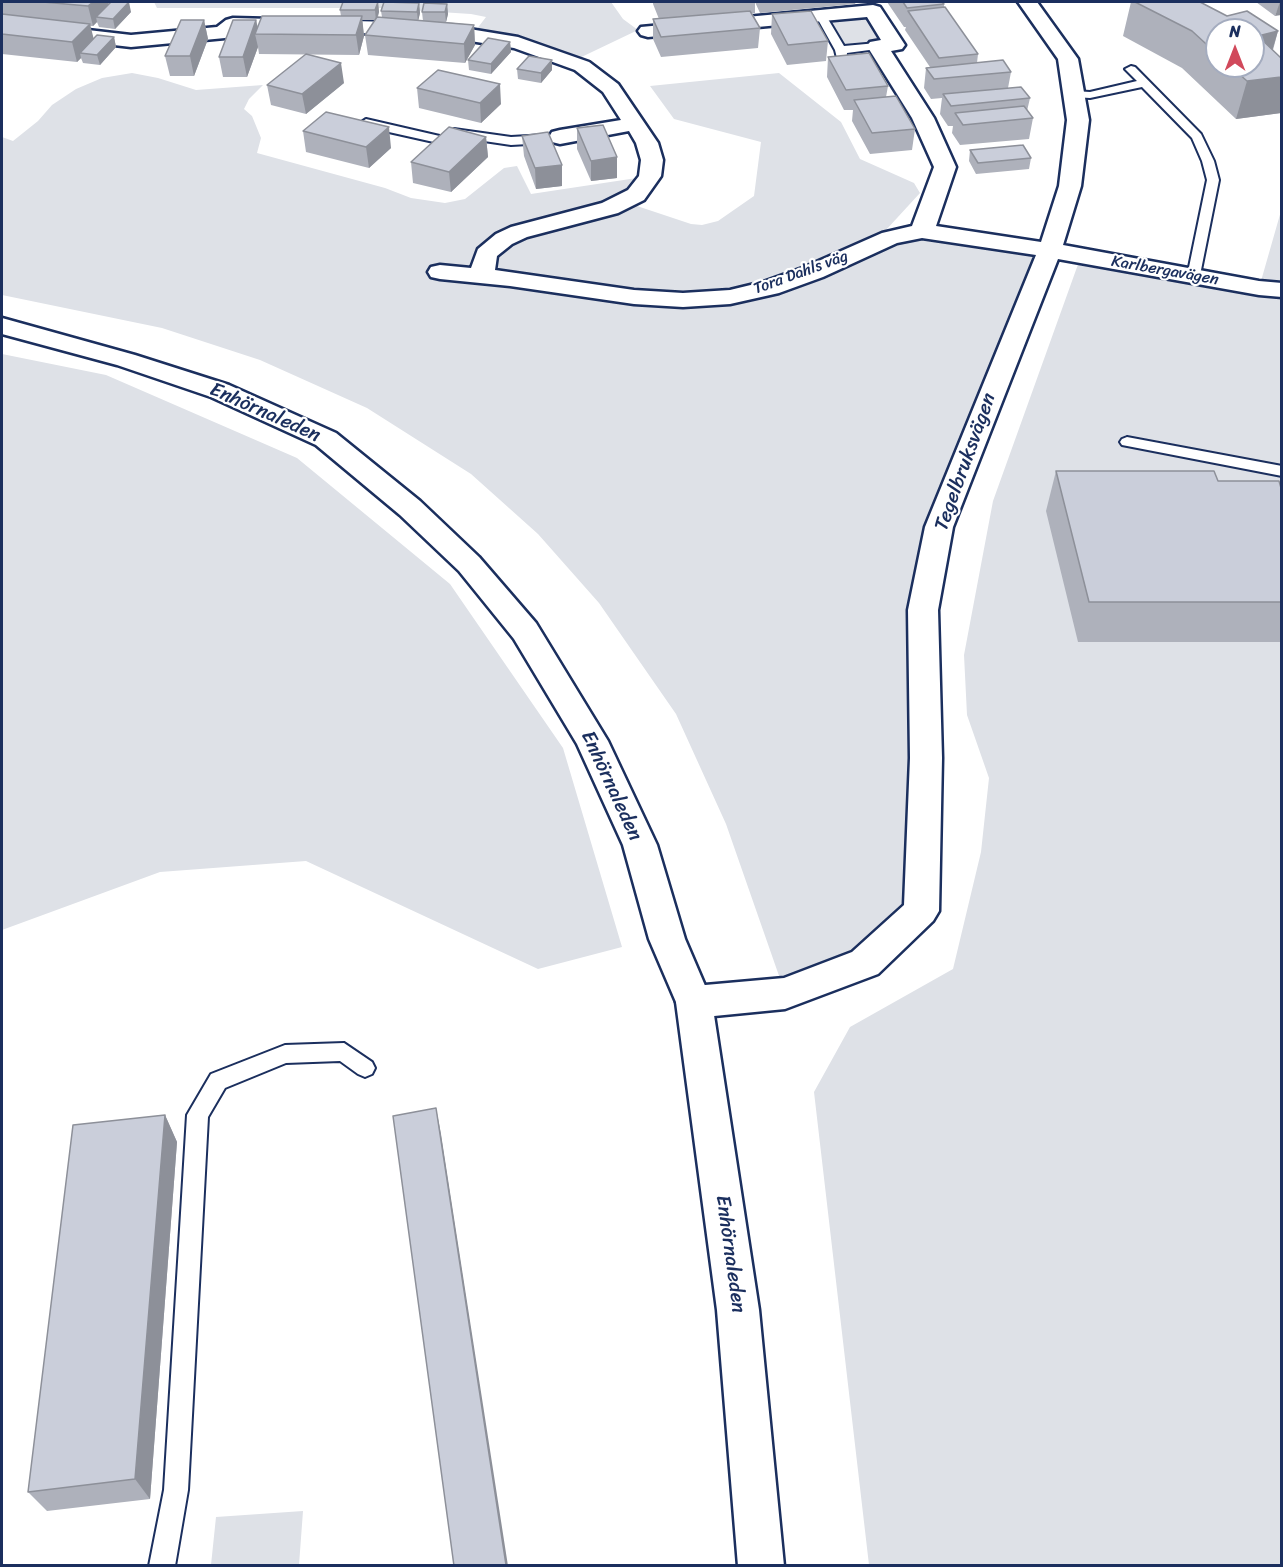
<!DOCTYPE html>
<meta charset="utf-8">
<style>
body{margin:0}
#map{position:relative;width:1283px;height:1567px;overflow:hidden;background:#fff;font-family:Sriracha,sans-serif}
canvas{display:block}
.frame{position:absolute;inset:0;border:3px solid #1b2f5e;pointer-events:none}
.north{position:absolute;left:1205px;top:18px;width:60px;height:60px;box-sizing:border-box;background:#fff;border:2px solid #a4acbf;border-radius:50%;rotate:0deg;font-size:16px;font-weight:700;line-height:24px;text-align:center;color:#1b2f5e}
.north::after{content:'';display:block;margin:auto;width:21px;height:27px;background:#d1495b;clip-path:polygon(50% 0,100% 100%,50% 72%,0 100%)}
</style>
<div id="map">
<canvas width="1283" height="1567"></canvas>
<div class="frame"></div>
<div class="north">N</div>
</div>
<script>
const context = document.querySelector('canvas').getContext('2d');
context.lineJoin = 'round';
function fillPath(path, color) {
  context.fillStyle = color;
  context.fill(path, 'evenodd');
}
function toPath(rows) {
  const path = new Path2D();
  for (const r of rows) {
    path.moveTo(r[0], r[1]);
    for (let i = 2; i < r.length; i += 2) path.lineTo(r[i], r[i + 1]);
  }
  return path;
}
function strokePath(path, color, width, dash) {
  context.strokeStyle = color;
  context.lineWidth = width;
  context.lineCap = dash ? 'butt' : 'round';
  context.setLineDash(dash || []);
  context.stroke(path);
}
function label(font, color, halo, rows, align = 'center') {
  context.font = font + ' Sriracha,sans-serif';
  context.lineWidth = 4.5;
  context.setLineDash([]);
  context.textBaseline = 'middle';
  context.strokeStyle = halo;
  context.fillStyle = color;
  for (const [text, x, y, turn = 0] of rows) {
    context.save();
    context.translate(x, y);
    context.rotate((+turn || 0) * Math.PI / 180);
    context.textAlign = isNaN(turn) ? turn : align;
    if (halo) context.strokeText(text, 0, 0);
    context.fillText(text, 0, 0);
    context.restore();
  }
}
const green = toPath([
 [154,2,611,2,623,19,638,30,571,62,473,34,486,17,471,14,378,8,157,8],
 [867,14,884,43,843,47,826,18],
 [132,73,158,78,196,90,263,85,249,99,244,109,252,116,261,138,257,153,385,188,411,198,445,203,465,199,504,168,517,166,531,194,650,176,625,202,691,224,702,225,718,221,754,196,761,142,674,119,650,86,779,73,841,122,860,159,914,183,920,193,886,230,890,237,922,231,1050,250,939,527,921,911,785,993,726,824,676,714,599,603,538,534,471,474,367,408,260,360,162,328,2,295,2,137,13,141,38,121,52,105,76,89,102,78],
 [1281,211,1281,1565,869,1565,814,1092,850,1027,953,969,981,852,989,778,967,715,964,655,993,501,1081,256,1259,288],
 [2,354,106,375,297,458,450,584,563,748,622,947,538,969,306,861,160,872,2,930],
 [303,1511,299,1565,211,1565,216,1517]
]);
const service = toPath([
 [821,13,825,14,844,46,877,43,883,46,877,49,847,53,846,62,838,62,835,50,816,16,821,13],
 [1131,66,1135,67,1201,134,1214,161,1219,180,1199,280,1194,281,1187,277,1207,180,1202,161,1192,138,1142,87,1090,98,1074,97,1068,94,1074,91,1090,92,1137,81,1125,69,1131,66],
 [366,119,444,137,454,129,511,137,546,135,552,139,546,143,511,145,457,137,447,145,362,126,360,123,366,119],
 [1127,437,1282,466,1282,476,1122,445,1120,442,1122,439,1127,437],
 [344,1043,372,1062,375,1068,372,1074,365,1077,358,1074,340,1061,286,1063,225,1088,208,1117,188,1490,175,1566,149,1566,164,1490,187,1115,211,1074,285,1045,344,1043]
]);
const minor = toPath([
 [1018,2,1037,2,1078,59,1089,120,1081,186,1063,245,1259,281,1282,283,1282,297,1259,295,1058,259,953,527,938,610,942,758,939,911,933,921,878,974,785,1009,694,1018,681,1013,676,1002,681,991,694,986,784,978,852,952,904,905,910,758,908,610,925,527,1036,255,922,238,897,243,823,277,779,293,730,304,683,307,634,304,510,286,440,279,431,277,428,272,431,267,440,265,471,268,478,249,496,234,511,227,602,203,628,190,639,176,641,160,636,143,629,131,560,144,552,142,549,137,552,132,560,130,621,120,603,92,575,70,514,48,433,35,237,30,232,36,225,38,131,47,2,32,2,20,131,35,217,27,226,20,233,18,433,23,518,37,589,62,618,84,658,143,663,160,661,176,644,200,618,213,527,237,512,244,497,256,495,270,634,290,683,293,730,290,763,282,805,267,882,233,912,226,934,167,912,118,867,46,870,42,881,40,867,17,648,37,641,35,638,31,641,27,873,5,880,7,905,45,902,49,891,51,934,118,956,167,936,226,1041,242,1059,186,1067,120,1058,59,1018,2]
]);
const tertiary = toPath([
 [2,318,135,355,229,385,336,433,420,501,479,557,536,623,608,741,657,845,685,939,712,1002,759,1310,784,1566,738,1566,717,1310,676,1002,649,939,623,845,577,744,514,639,459,571,400,515,316,445,211,397,117,365,2,334,2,318]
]);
const wall = toPath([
 [2,2,108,2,109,4,131,12,115,29,99,27,97,22,93,26,90,26,93,39,114,37,116,47,100,65,83,63,81,58,77,62,2,54],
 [378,2,379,12,378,17,382,17,381,11,419,3,420,13,418,20,423,21,422,12,447,4,448,14,446,22,474,25,475,45,465,63,368,55,365,35,375,20,362,20,364,36,359,55,259,54,258,47,247,77,223,77,219,57,256,20,258,28,341,16,340,10],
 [653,2,856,2,855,4,760,13,755,2,755,13,752,13,760,28,758,48,661,57,653,39,653,19,659,19,653,4],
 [887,2,942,2,944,4,944,8,978,54,977,63,1011,72,1008,88,1030,98,1027,111,1033,118,1029,139,960,145,952,133,953,126,948,126,940,114,942,98,931,99,924,88,926,68,930,67,905,30,906,27,904,27],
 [1131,2,1200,2,1227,16,1278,31,1273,50,1281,58,1281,113,1236,119,1182,68,1123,36],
 [1217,30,1253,66,1217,66],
 [1256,2,1281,2,1275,16],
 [772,14,828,41,826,61,787,65,771,34],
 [204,20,208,39,194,76,170,76,165,56],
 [510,42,511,52,491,74,469,70,468,60],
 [828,57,888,86,886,97,915,129,912,150,870,154,852,121,853,110,844,110,827,77],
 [552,60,552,70,541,83,518,79,517,69],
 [344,83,306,114,271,105,267,85],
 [417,88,501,104,481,123,419,108],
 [577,128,617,178,591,181,577,149],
 [303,131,391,148,369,168,306,152],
 [522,136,562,186,536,189,524,156],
 [486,137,488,157,451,192,413,183,411,162],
 [970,150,1031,158,1029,169,976,174,969,161],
 [1056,471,1218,481,1281,488,1281,642,1078,642,1046,511],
 [165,1115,177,1142,150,1499,47,1511,28,1492]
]);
const shadedWall = toPath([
 [93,2,108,2,110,9,96,17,97,22,93,26,88,6],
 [129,2,131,12,115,29,113,19],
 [378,2,379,12,376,21,375,10],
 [1280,2,1281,2,1281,15,1275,16],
 [419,3,420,13,418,22,417,12],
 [447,4,448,14,446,22,445,12],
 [362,16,364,36,359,55,356,35],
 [204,20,208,39,194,76,190,56],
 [256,20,259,34,255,34,258,47,247,77,243,57],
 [90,24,95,44,80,53,81,58,77,62,72,42],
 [474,25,475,45,465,63,464,44],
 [1278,31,1267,68,1258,36],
 [114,37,116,47,100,65,97,55],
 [510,42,511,52,491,74,491,64],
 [552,60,552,70,541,83,541,73],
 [341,63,344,83,306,114,302,94],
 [1281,77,1281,113,1236,119,1247,81],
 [500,84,501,104,481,123,480,103],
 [389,127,391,148,369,168,366,147],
 [486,137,488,157,451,192,449,172],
 [617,157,617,178,591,181,591,161],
 [562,165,562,186,536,189,535,168],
 [436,1108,441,1134,508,1566,506,1565],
 [165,1115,177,1142,150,1499,135,1479]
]);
const building = toPath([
 [43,2,93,2,88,6,43,2],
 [111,2,129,2,113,19,96,17,111,2],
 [343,2,378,2,375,10,340,10,343,2],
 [384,2,419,3,417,12,381,11,384,2],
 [903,2,942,2,944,4,907,8,903,2],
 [1135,2,1200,2,1227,16,1247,11,1278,31,1258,36,1281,58,1281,77,1247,81,1230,66,1253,66,1253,30,1217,30,1217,54,1192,31,1135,2],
 [424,3,447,4,445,12,422,12,424,3],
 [945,7,978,54,939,58,908,11,945,7],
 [750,11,760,28,661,37,653,19,750,11],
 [811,11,828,41,788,45,772,14,811,11],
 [2,14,90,24,72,42,2,34,2,14],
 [262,16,362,16,356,35,255,34,262,16],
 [377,17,474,25,464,44,365,35,377,17],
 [181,20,204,20,190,56,165,56,181,20],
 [233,20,256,20,243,57,219,57,233,20],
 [97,35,114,37,97,55,80,53,97,35],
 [488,38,510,42,491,64,468,60,488,38],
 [869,53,888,86,846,90,828,57,869,53],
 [306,54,341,63,302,94,267,85,306,54],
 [529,56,552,60,541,73,517,69,529,56],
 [1003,60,1011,72,934,79,926,68,1003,60],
 [438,70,500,84,480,103,417,88,438,70],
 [1021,87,1030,98,951,106,943,94,1021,87],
 [896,96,915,129,872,133,854,100,896,96],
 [1024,106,1033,118,963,125,955,113,1024,106],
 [326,112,389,127,366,147,303,131,326,112],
 [603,125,617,157,591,161,577,128,603,125],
 [449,127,486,137,449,172,411,162,449,127],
 [548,132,562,165,535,168,522,136,548,132],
 [1023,145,1031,158,978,163,970,150,1023,145],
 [1056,471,1214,471,1218,481,1279,481,1281,488,1281,602,1089,602,1056,471],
 [436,1108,506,1565,502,1566,454,1566,393,1116,436,1108],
 [165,1115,135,1479,28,1492,73,1125,165,1115]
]);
const farStreetnames = [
 ["Karlbergavägen",1165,271,10],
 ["Tora Dahls väg",801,273,-20]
];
const streetNames = [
 ["Enhörnaleden",265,413,24],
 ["Tegelbruksvägen",966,462,-70],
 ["Enhörnaleden",611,786,65],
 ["Enhörnaleden",730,1254,82]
];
fillPath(green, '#dee1e7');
strokePath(service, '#1b2f5e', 4);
strokePath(minor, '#1b2f5e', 5);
strokePath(tertiary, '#1b2f5e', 5);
fillPath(service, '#fff');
fillPath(minor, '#fff');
fillPath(tertiary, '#fff');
fillPath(wall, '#aeb1bb');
fillPath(shadedWall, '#8d9099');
fillPath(building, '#caceda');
strokePath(building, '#8d9099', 1.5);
label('16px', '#1b2f5e', '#fff', farStreetnames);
label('20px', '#1b2f5e', '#fff', streetNames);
</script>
